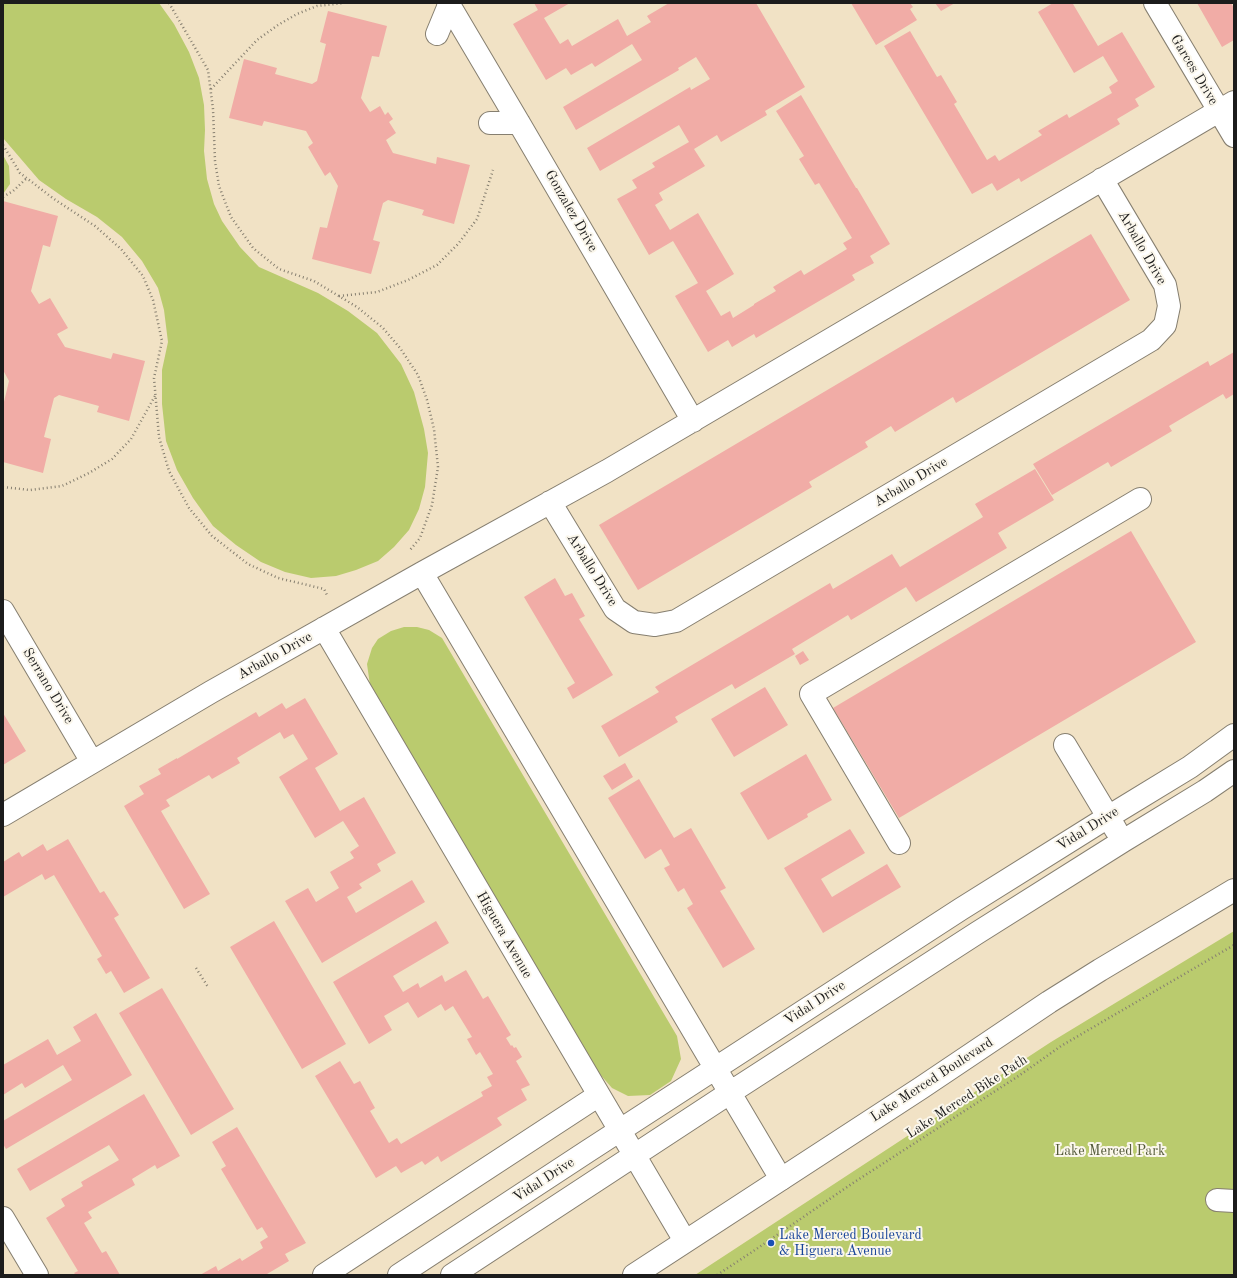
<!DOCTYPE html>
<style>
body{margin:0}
#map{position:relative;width:1237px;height:1278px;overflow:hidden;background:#f1e2c5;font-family:"Old Standard TT",serif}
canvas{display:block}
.frame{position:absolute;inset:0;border:4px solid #1c1c1c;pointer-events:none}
</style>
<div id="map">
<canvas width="1237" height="1278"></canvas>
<div class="frame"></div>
</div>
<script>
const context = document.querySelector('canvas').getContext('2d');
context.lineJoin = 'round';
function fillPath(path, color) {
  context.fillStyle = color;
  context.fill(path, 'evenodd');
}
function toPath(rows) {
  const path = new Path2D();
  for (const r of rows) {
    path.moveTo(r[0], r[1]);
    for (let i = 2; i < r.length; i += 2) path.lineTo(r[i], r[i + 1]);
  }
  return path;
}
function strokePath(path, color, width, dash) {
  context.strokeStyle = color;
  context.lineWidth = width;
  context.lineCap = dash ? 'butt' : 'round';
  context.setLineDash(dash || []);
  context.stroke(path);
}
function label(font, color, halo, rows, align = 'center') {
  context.font = font + ' "Old Standard TT",serif';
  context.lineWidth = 4;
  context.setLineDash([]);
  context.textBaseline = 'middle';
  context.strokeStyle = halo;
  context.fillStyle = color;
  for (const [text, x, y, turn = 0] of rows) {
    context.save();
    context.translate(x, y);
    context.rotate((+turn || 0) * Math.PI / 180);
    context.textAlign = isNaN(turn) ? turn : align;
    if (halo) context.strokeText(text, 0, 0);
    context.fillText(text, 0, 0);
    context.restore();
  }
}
const green = toPath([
 [3,3,159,3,174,24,189,52,199,78,204,105,205,130,204,151,207,179,214,204,222,221,240,247,259,267,318,293,348,311,377,333,401,364,414,392,424,429,428,453,425,487,419,509,409,530,394,547,378,561,356,570,336,576,311,578,285,572,261,562,236,545,213,526,193,498,177,470,166,441,162,404,162,370,168,342,164,310,158,288,142,261,122,237,97,217,66,199,39,180,3,138],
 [3,155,9,166,10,184,3,194],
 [404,627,417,627,429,630,442,638,677,1036,681,1059,671,1081,650,1095,628,1096,612,1088,598,1072,370,685,367,664,372,648,378,639,391,631],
 [1234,931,1234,1275,695,1275,1051,1042]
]);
const building = toPath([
 [534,3,570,3,544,18,560,44,568,39,572,46,618,19,627,36,651,22,647,16,669,3,756,3,805,87,765,111,767,115,721,142,717,135,694,149,705,166,659,193,663,200,655,205,670,230,698,213,734,274,706,291,721,316,730,311,733,318,754,305,754,304,776,291,773,287,801,270,804,275,847,249,843,243,852,238,819,183,815,185,799,159,804,156,776,111,801,95,856,188,857,188,890,244,870,256,874,263,852,275,855,280,756,338,754,334,732,347,728,340,708,352,675,296,698,283,673,241,649,255,617,199,637,188,632,180,655,167,652,163,689,142,679,125,600,171,587,148,690,87,691,90,710,79,696,57,678,68,679,70,576,130,563,107,642,60,632,44,595,67,592,63,571,75,566,68,546,80,513,24,538,10],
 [851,3,910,3,913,7,910,9,917,20,876,45],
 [935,3,955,3,941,11],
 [1053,3,1075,3,1073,4,1098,46,1122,32,1155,87,1135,99,1139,106,1117,119,1120,124,1021,182,1019,178,997,191,992,183,972,194,884,46,910,31,937,77,941,75,957,102,954,104,987,160,995,155,999,161,1042,135,1038,131,1067,114,1069,118,1112,93,1109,87,1118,81,1103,56,1074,73,1038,12],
 [1197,3,1231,3,1234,8,1234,40,1222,47],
 [328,11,387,26,379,57,372,56,361,98,370,112,380,106,385,115,388,112,393,119,389,122,396,133,386,140,393,153,436,164,437,157,470,165,454,224,422,215,424,210,388,200,383,203,373,240,380,242,371,274,312,259,320,227,327,228,338,186,330,172,325,176,308,147,313,143,306,131,264,121,262,126,229,118,244,59,277,68,275,74,312,84,317,81,326,44,320,42],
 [3,201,58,216,50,247,43,245,31,291,39,304,50,298,68,328,57,334,65,347,111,359,113,353,145,361,129,421,97,412,99,406,59,395,54,398,44,437,51,439,43,473,3,462,3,406,9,381,3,370],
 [1091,234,1130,300,956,403,953,397,895,432,891,426,865,442,868,447,809,482,812,487,638,590,599,525],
 [1234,352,1234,394,1226,399,1223,394,1169,426,1172,431,1111,467,1108,462,1052,495,1033,464,1208,361,1210,366],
 [1035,469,1054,500,998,533,1007,548,916,602,906,587,851,620,848,615,792,649,795,654,735,689,732,684,675,717,678,722,619,757,601,726,659,692,655,687,830,583,833,589,892,554,900,567,983,517,975,504],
 [1131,531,1196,642,899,818,833,708],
 [555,578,565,596,572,593,585,616,579,619,613,675,573,699,567,688,575,683,524,597],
 [803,651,809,660,800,665,795,656],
 [765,687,788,725,734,757,711,719],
 [305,698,338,754,315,768,340,811,364,797,396,853,377,864,381,871,359,884,362,888,347,897,356,913,412,880,425,902,322,963,285,901,308,888,316,902,339,888,330,872,354,858,350,852,359,846,343,821,315,838,279,777,308,759,293,734,284,739,280,732,237,758,240,763,212,779,209,775,166,800,170,806,161,811,210,894,184,909,124,806,144,794,139,786,161,774,158,769,177,758,177,759,256,712,259,717,282,703,286,709],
 [3,713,26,751,3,765],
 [806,754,832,800,807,814,808,817,768,840,740,793],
 [625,763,633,777,612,790,603,776],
 [639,779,674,838,691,828,726,888,720,891,755,949,723,968,687,908,693,904,684,888,678,892,664,868,670,865,661,849,645,859,608,798],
 [850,829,865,853,821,879,832,897,887,864,901,887,823,933,784,868],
 [68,839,100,893,104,891,119,915,114,918,150,978,124,993,111,971,106,974,97,959,102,956,54,875,45,880,42,874,3,897,3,862,19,852,22,857,43,844,47,851],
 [274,921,346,1044,302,1069,230,947],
 [436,921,449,943,393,976,403,992,418,983,420,988,442,975,445,982,466,970,483,999,488,996,511,1035,506,1038,511,1046,512,1045,514,1048,516,1047,522,1057,516,1061,530,1085,521,1089,527,1100,497,1118,502,1125,441,1162,438,1156,425,1165,422,1161,401,1173,396,1166,376,1178,315,1076,340,1061,354,1084,360,1081,375,1108,370,1111,389,1143,397,1138,401,1144,483,1096,481,1092,492,1086,487,1077,493,1074,480,1052,476,1055,467,1039,472,1037,453,1006,445,1011,441,1004,418,1018,408,1002,384,1016,392,1030,369,1044,333,982],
 [162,988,234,1109,191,1135,119,1013],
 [96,1013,132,1075,6,1149,3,1144,3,1121,72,1080,63,1065,25,1088,22,1083,3,1095,3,1065,48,1039,57,1055,81,1041,73,1027],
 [144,1094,180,1156,157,1169,155,1165,132,1179,135,1185,88,1212,92,1218,84,1223,102,1253,106,1251,120,1275,76,1275,74,1273,78,1271,46,1218,65,1206,61,1199,83,1186,81,1182,119,1160,109,1145,30,1191,17,1169],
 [237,1127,306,1243,285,1254,289,1261,267,1274,268,1275,200,1275,216,1266,218,1271,240,1258,242,1261,263,1248,260,1242,268,1237,262,1227,257,1230,221,1169,226,1166,212,1142]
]);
const path = toPath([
 [169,3,208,70,213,109,215,161,219,186,231,217,253,248,279,269,314,281,357,307,383,328,400,348,418,375,427,400,434,429,438,467,432,505,420,538,410,550],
 [211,89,257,40,278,25,297,14,317,6,344,3],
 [3,145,20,173,54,199,95,226,121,249,143,276,153,300,162,341,154,378,159,437,169,471,189,508,212,536,248,564,278,578,324,589,328,597],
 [3,197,13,191,27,178],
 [339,296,377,292,408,280,437,265,458,244,477,219,493,170],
 [3,487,30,490,62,486,89,473,112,459,131,439,155,396],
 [196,968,208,987],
 [717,1275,755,1250,853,1183,1020,1075,1061,1046,1234,945]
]);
const minor = toPath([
 [448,3,519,123,693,421],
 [1155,3,1234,136],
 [437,34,449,5],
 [490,123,519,123],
 [550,502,615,609,634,622,655,625,676,621,1151,340,1165,325,1169,306,1165,285,1102,179],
 [422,573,781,1179],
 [3,611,92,762],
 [324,628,685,1241],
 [1065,745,1116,830],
 [3,815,211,692,422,573,607,471,1234,102],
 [899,843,811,694,1140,499],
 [1217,1200,1234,1201],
 [3,1218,37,1275],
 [324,1275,599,1095],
 [399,1275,588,1151,961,909,1108,817,1190,767,1234,735],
 [452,1275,731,1092,977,933,1123,841,1205,791,1234,771]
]);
const major = toPath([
 [634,1275,921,1088,1049,1002,1100,970,1234,890]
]);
const markers = [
 [771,1243,4,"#1a4fb4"]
];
const streetNames = [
 ["Garces Drive",1194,70,59],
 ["Gonzalez Drive",571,211,60],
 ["Arballo Drive",1142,248,60],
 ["Arballo Drive",911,482,-31],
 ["Arballo Drive",592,570,58],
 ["Arballo Drive",275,656,-29],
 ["Serrano Drive",48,686,59],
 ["Vidal Drive",1088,829,-32],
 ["Higuera Avenue",504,935,60],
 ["Vidal Drive",815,1003,-33],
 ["Lake Merced Boulevard",932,1080,-33],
 ["Lake Merced Bike Path",967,1097,-33],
 ["Vidal Drive",544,1180,-33]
];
const parkNames = [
 ["Lake Merced Park",1110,1151]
];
const transitNames = [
 ["Lake Merced Boulevard",779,1235],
 ["& Higuera Avenue",779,1251]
];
fillPath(green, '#bacb6e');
fillPath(building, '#f1aca6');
strokePath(minor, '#867f70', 24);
strokePath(major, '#867f70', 24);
strokePath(path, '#867f70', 2.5, [1, 3]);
strokePath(minor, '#fff', 22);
strokePath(major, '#fff', 22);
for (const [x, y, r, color] of markers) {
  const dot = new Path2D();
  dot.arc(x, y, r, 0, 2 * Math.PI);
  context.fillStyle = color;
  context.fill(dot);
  strokePath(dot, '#fbf7ec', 1.5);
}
label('14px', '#1c1c1c', '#fbf7ec', streetNames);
label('14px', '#535939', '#fbf7ec', parkNames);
label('14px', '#164399', '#fbf7ec', transitNames, 'left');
</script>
